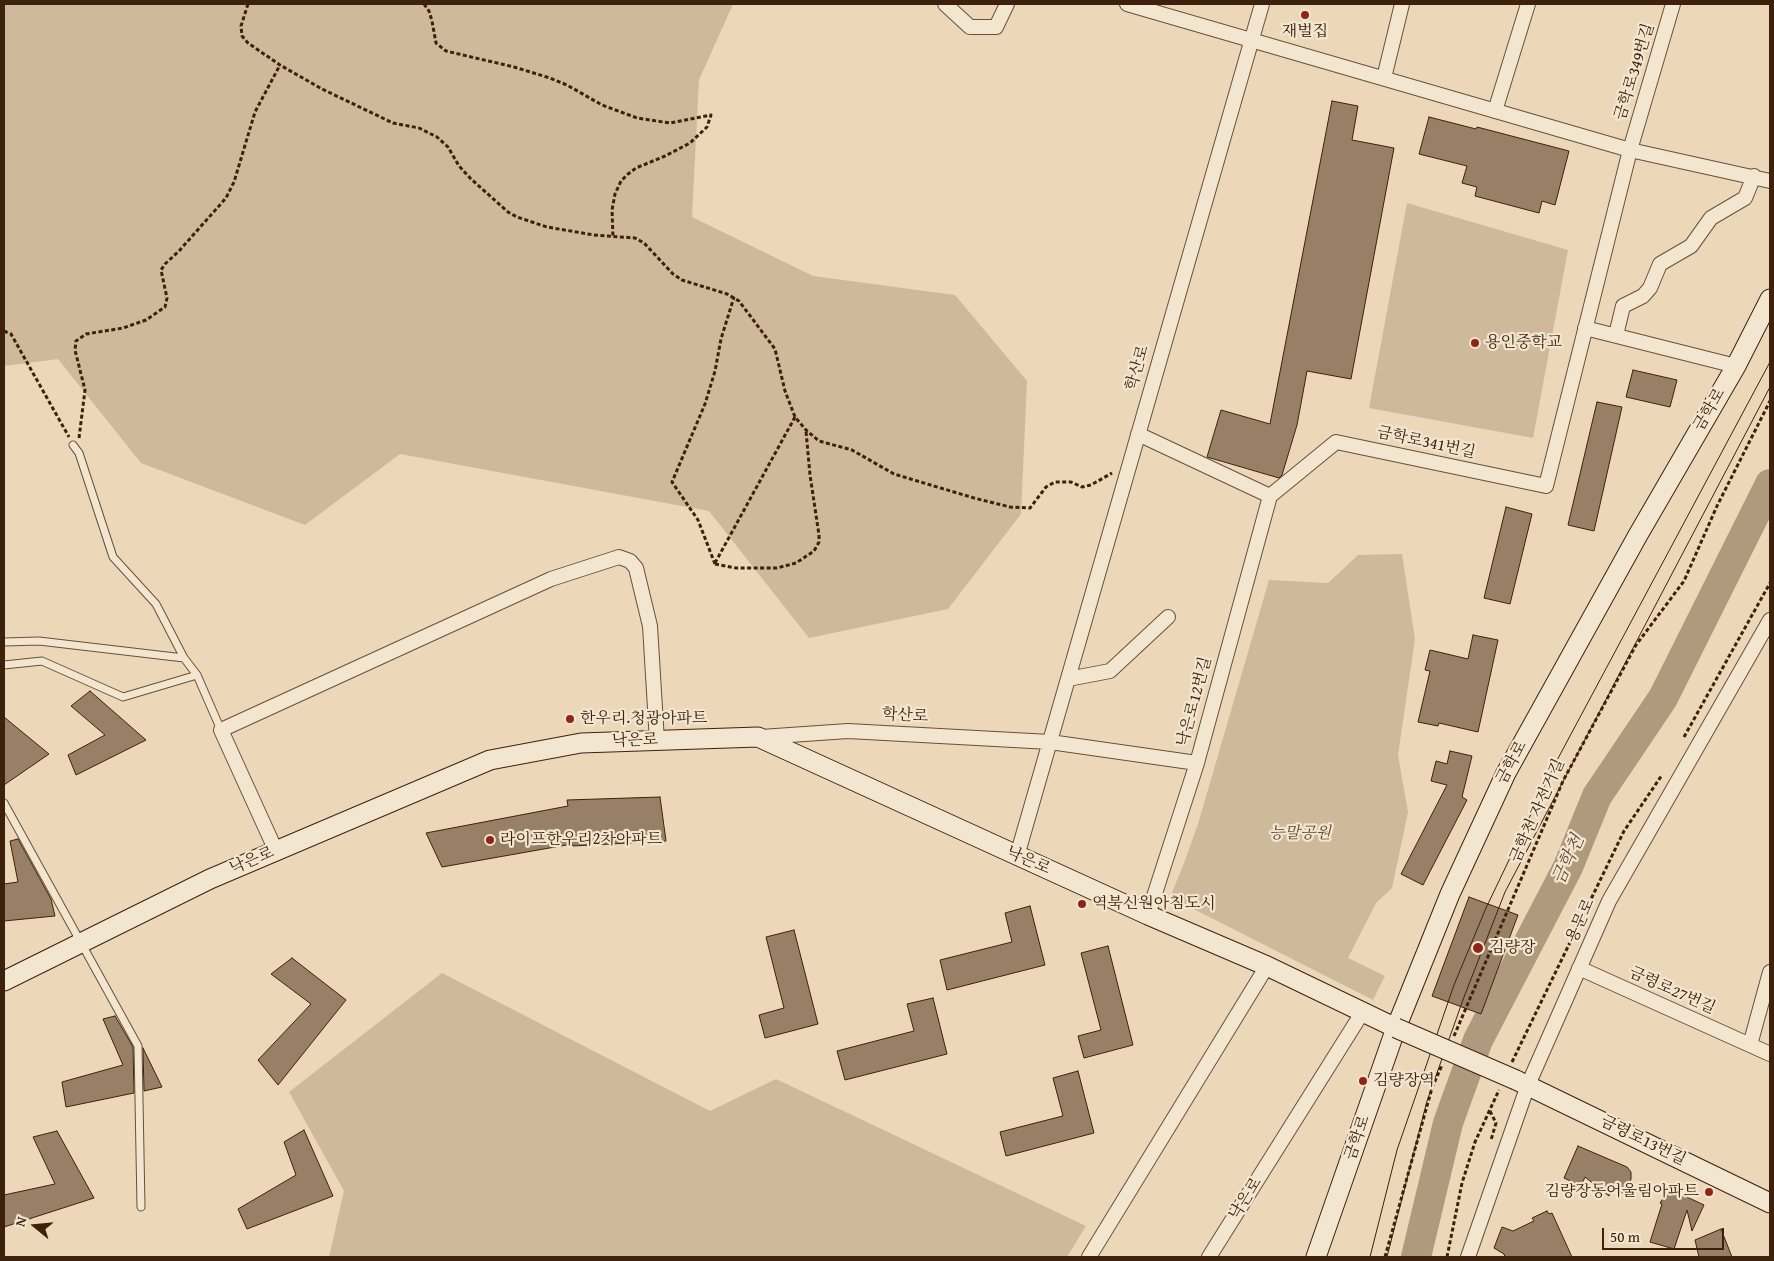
<!DOCTYPE html>
<meta charset="utf-8">
<style>
body{margin:0}
#map{position:relative;width:1774px;height:1261px;overflow:hidden;background:#ecd8b8;font-family:"Gentium Book Plus",serif}
canvas{display:block}
.frame{position:absolute;inset:0;border:5px solid #3d210d;pointer-events:none}
.north{position:absolute;left:10px;top:1201px;width:50px;height:50px;-webkit-text-stroke:4px #f3e6d1;paint-order:stroke;rotate:287deg;font-size:14px;font-weight:700;line-height:20px;text-align:center;color:#3d210d}
.north::after{content:'';display:block;margin:auto;width:18px;height:22px;background:#3d210d;clip-path:polygon(50% 0,100% 100%,50% 72%,0 100%)}
.scale{position:absolute;left:1602px;top:1228px;width:122px;height:22px;box-sizing:border-box;border:2px solid #3d210d;border-top:0;padding-left:6px;font-size:15px;line-height:18px;white-space:nowrap;color:#3d210d;-webkit-text-stroke:4px #f3e6d1;paint-order:stroke}
</style>
<div id="map">
<canvas width="1774" height="1261"></canvas>
<div class="frame"></div>
<div class="north">N</div>
<div class="scale">50 m</div>
</div>
<script>
const context = document.querySelector('canvas').getContext('2d');
context.lineJoin = 'round';
function fillPath(path, color) {
  context.fillStyle = color;
  context.fill(path, 'evenodd');
}
function toPath(rows) {
  const path = new Path2D();
  for (const r of rows) {
    path.moveTo(r[0], r[1]);
    for (let i = 2; i < r.length; i += 2) path.lineTo(r[i], r[i + 1]);
  }
  return path;
}
function strokePath(path, color, width, dash) {
  context.strokeStyle = color;
  context.lineWidth = width;
  context.lineCap = dash ? 'butt' : 'round';
  context.setLineDash(dash || []);
  context.stroke(path);
}
function label(font, color, halo, rows, align = 'center') {
  context.font = font + ' "Gentium Book Plus","Noto Serif KR",serif';
  context.lineWidth = 4.5;
  context.setLineDash([]);
  context.textBaseline = 'middle';
  context.strokeStyle = halo;
  context.fillStyle = color;
  for (const [text, x, y, turn = 0] of rows) {
    context.save();
    context.translate(x, y);
    context.rotate((+turn || 0) * Math.PI / 180);
    context.textAlign = isNaN(turn) ? turn : align;
    if (halo) context.strokeText(text, 0, 0);
    context.fillText(text, 0, 0);
    context.restore();
  }
}
const green = toPath([
 [4,4,733,4,699,80,692,217,813,276,955,295,1027,381,1021,514,948,609,809,638,709,511,400,454,305,525,141,463,58,359,4,366],
 [1407,203,1568,250,1533,438,1369,408],
 [1402,554,1415,639,1398,755,1408,812,1392,888,1376,903,1348,958,1385,976,1373,1000,1170,897,1183,866,1198,824,1269,580,1328,583,1358,555],
 [442,973,710,1111,776,1079,1086,1226,1067,1257,329,1257,344,1191,289,1092]
]);
const river = toPath([
 [1416,1257,1448,1123,1478,1040,1568,867,1597,796,1663,698,1770,484]
]);
const building = toPath([
 [1332,101,1358,106,1352,140,1394,148,1351,379,1307,371,1297,425,1282,475,1279,478,1207,457,1221,410,1270,424,1332,101],
 [1429,117,1476,129,1477,127,1569,151,1555,205,1542,201,1539,213,1475,196,1477,187,1462,183,1467,166,1419,154,1429,117],
 [1633,370,1677,380,1670,407,1626,397,1633,370],
 [1597,402,1622,407,1594,531,1568,525,1597,402],
 [1506,507,1532,514,1510,604,1484,598,1506,507],
 [1473,635,1498,640,1478,732,1439,723,1438,726,1418,722,1430,671,1425,670,1430,650,1468,659,1473,635],
 [90,691,146,740,76,775,68,755,105,735,71,706,90,691],
 [4,717,49,754,4,785,4,717],
 [1450,751,1472,756,1462,797,1467,800,1423,885,1401,874,1447,785,1431,781,1436,761,1447,764,1450,751],
 [660,797,666,841,573,846,572,844,442,867,426,833,568,806,567,800,660,797],
 [18,839,51,899,55,916,4,921,4,884,18,882,10,841,18,839],
 [1469,897,1518,915,1481,1014,1432,996,1469,897],
 [1030,906,1045,965,947,990,940,960,1012,942,1005,913,1030,906],
 [794,930,818,1024,765,1038,759,1015,784,1008,766,937,794,930],
 [1108,946,1133,1045,1084,1058,1078,1036,1101,1030,1081,953,1108,946],
 [292,958,346,1000,278,1085,258,1060,311,1004,271,974,292,958],
 [933,998,947,1054,845,1080,837,1051,914,1031,907,1004,933,998],
 [115,1016,133,1047,134,1093,66,1107,62,1082,123,1065,103,1019,115,1016],
 [143,1048,162,1087,144,1091,143,1048],
 [1078,1071,1094,1133,1006,1156,1000,1132,1063,1116,1053,1078,1078,1071],
 [304,1130,333,1196,247,1229,238,1209,296,1175,284,1142,304,1130],
 [57,1131,94,1198,4,1227,4,1195,55,1184,33,1137,57,1131],
 [1578,1146,1627,1167,1631,1172,1631,1179,1625,1194,1612,1188,1609,1196,1585,1177,1581,1186,1564,1178,1578,1146],
 [1676,1192,1704,1205,1692,1231,1687,1210,1674,1249,1650,1242,1662,1204,1660,1203,1666,1194,1676,1192],
 [1547,1211,1549,1214,1552,1213,1572,1257,1505,1257,1504,1254,1494,1248,1502,1227,1513,1231,1534,1221,1532,1218,1547,1211],
 [1721,1229,1732,1257,1699,1257,1695,1240,1721,1229]
]);
const path = toPath([
 [248,4,241,26,242,36,248,43,280,65,322,89,393,123,419,128,437,137,448,147,459,166,471,179,508,212,517,217,547,227,594,235,635,238,644,243,673,274,682,280,727,294,739,301,775,349,785,391,795,417,806,430,819,441,852,450,894,474,974,498,1010,507,1030,508,1046,487,1055,482,1071,482,1082,487,1091,485,1112,473],
 [424,4,429,11,432,21,436,43,446,51,514,67,550,78,567,85,602,105,637,118,670,123,711,115,707,127,690,143,665,156,636,168,628,174,621,181,615,194,612,210,613,238],
 [4,331,11,334,69,437],
 [79,438,85,390,75,350,76,341,86,334,123,328,146,320,165,307,167,298,161,270,165,264,179,251,226,198,234,182,255,112,280,65],
 [715,563,795,417],
 [715,564,698,520,672,482,705,404,715,371,721,339,734,297],
 [715,564,736,568,777,568,796,563,814,551,819,542,819,535,810,475,806,431],
 [1684,737,1770,583],
 [1454,1036,1563,781,1636,645,1684,581,1717,506,1770,401],
 [1512,1062,1624,831,1662,775],
 [1490,1111,1496,1123,1491,1140],
 [1385,1257,1432,1088,1442,1065],
 [1447,1257,1462,1183,1475,1142,1499,1090]
]);
const lane = toPath([
 [73,445,79,453,113,557,156,604,184,658],
 [4,642,39,641,184,658,197,675],
 [4,665,42,661,123,697,197,675,221,730],
 [4,803,138,1046,141,1207]
]);
const street = toPath([
 [945,4,970,27,996,27,1007,4],
 [1127,4,1630,150,1770,181],
 [1384,78,1402,4],
 [1495,111,1528,4],
 [1585,328,1736,366],
 [1616,335,1623,306,1643,296,1650,288,1660,264,1691,246,1711,218,1745,198,1754,176],
 [1138,434,1270,496,1336,442,1546,486,1630,150,1673,4],
 [1068,679,1110,671,1168,617],
 [761,737,848,731,1050,742,1197,763],
 [276,851,221,730,551,579,619,557,630,561,636,568,650,626,657,741],
 [1017,856,1262,4],
 [1148,915,1197,763,1270,496],
 [1579,968,1770,1054],
 [1750,1045,1770,972],
 [1089,1257,1267,966],
 [1209,1257,1362,1013],
 [1468,1257,1528,1085,1609,901,1770,620]
]);
const secondary = toPath([
 [4,981,210,879,490,760,581,743,758,737,1148,915,1267,966,1396,1028],
 [1516,1080,1770,1203],
 [1316,1257,1396,1028,1450,894,1506,773,1638,535,1736,366,1770,299]
]);
const tram = toPath([
 [1370,1257,1397,1150,1454,985,1486,908,1555,764,1770,362],
 [1387,1257,1427,1101,1464,997,1505,892,1770,387]
]);
const secondaryBridge = toPath([
 [1396,1028,1516,1080]
]);
const markers = [
 [1305,15,5,"#8f2418"],
 [1475,343,5,"#8f2418"],
 [570,719,5,"#8f2418"],
 [490,840,5,"#8f2418"],
 [1082,904,5,"#8f2418"],
 [1478,948,6,"#8f2418"],
 [1363,1081,5,"#8f2418"],
 [1709,1192,5,"#8f2418"]
];
const poiNames = [
 ["재벌집",1305,32,"center"],
 ["용인중학교",1485,343],
 ["한우리.청광아파트",580,719],
 ["라이프한우리2차아파트",500,840],
 ["역북신원아침도시",1092,904],
 ["김량장",1489,948],
 ["김량장역",1373,1081],
 ["김량장동어울림아파트",1699,1192,"right"]
];
const streetNames = [
 ["금학로349번길",1635,72,-73],
 ["학산로",1138,368,-74],
 ["금학로",1710,410,-60],
 ["금학로341번길",1426,443,12],
 ["낙은로12번길",1195,702,-75],
 ["학산로",905,716,3],
 ["낙은로",635,741,-2],
 ["금학로",1512,763,-62],
 ["금학천 자전거길",1538,811,-66],
 ["낙은로",252,861,-23],
 ["낙은로",1028,861,24],
 ["용문로",1581,921,-66],
 ["금령로27번길",1672,991,24],
 ["금학로",1358,1138,-71],
 ["금령로13번길",1643,1141,26],
 ["낙은로",1246,1199,-58]
];
const parkNames = [
 ["능말공원",1300,834]
];
const waterNames = [
 ["금학천",1569,860,-66]
];
fillPath(green, '#ceb99b');
strokePath(river, '#b09a7e', 30);
fillPath(building, '#988066');
strokePath(building, '#3d210d', 1);
strokePath(lane, '#694f38', 9);
strokePath(street, '#694f38', 16);
strokePath(secondary, '#3d210d', 21);
strokePath(path, '#3d210d', 3, [4, 2.5]);
strokePath(lane, '#f3e6d1', 7);
strokePath(street, '#f3e6d1', 14);
strokePath(secondary, '#f3e6d1', 19);
strokePath(tram, '#3d210d', 1);
strokePath(secondaryBridge, '#3d210d', 21, []);
strokePath(secondaryBridge, '#f3e6d1', 19);
for (const [x, y, r, color] of markers) {
  const dot = new Path2D();
  dot.arc(x, y, r, 0, 2 * Math.PI);
  context.fillStyle = color;
  context.fill(dot);
  strokePath(dot, '#f3e6d1', 2);
}
label('16px', '#3d210d', '#f3e6d1', poiNames, 'left');
label('16px', '#3d210d', '#f3e6d1', streetNames);
label('italic 16px', '#614730', '#f3e6d1', parkNames);
label('italic 18px', '#654b35', '#f3e6d1', waterNames);
</script>
